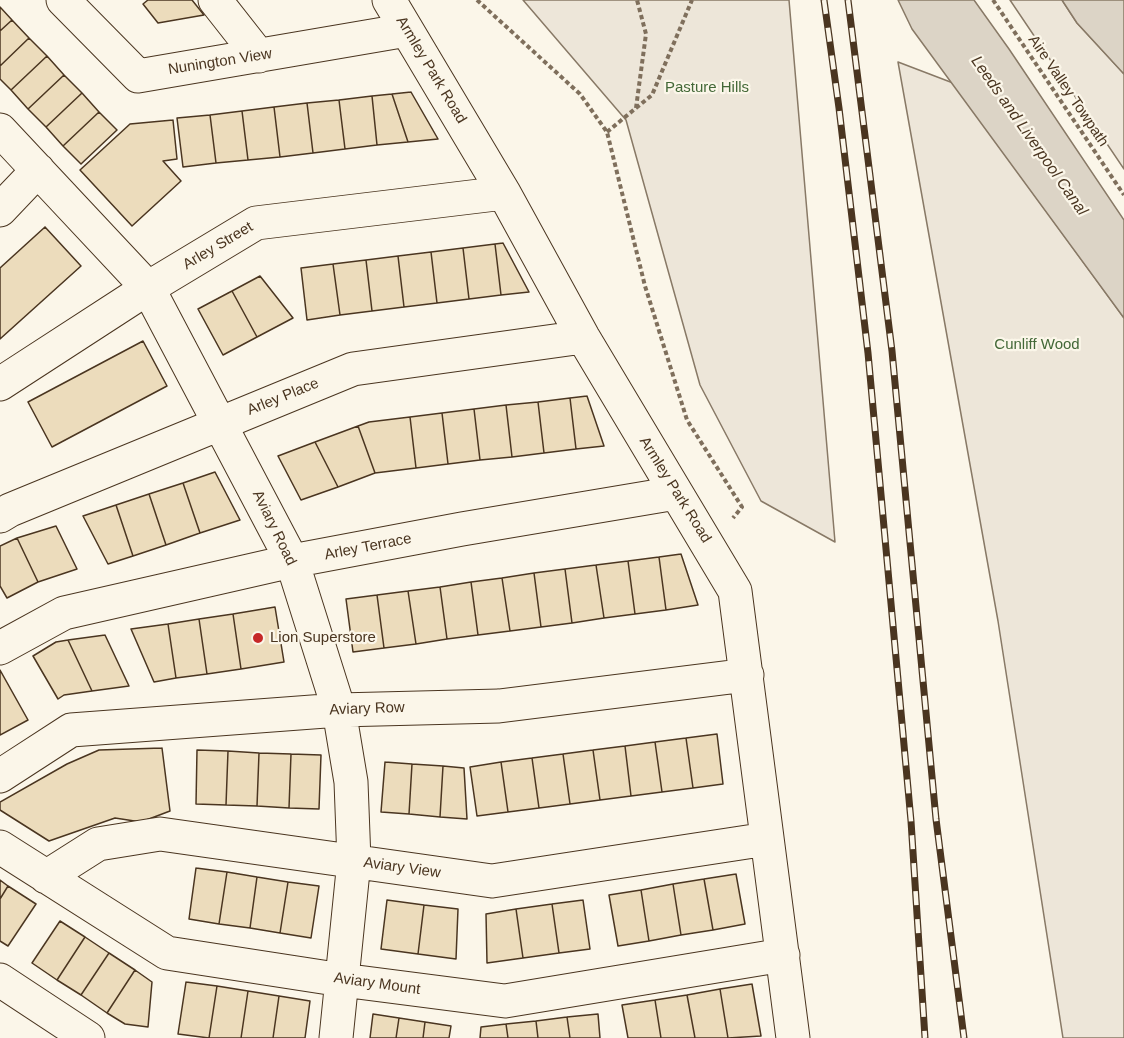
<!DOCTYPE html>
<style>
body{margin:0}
canvas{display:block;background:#fbf6e9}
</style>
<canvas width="1124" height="1038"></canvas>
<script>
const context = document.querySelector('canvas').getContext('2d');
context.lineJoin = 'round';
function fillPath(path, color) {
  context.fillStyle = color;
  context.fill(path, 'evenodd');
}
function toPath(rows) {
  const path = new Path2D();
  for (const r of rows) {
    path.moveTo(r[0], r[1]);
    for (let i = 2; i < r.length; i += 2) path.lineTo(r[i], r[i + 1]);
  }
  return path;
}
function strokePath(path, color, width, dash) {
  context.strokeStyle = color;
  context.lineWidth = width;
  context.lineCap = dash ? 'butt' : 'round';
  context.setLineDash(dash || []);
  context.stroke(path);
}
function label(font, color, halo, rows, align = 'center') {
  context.font = font + ' Arial,sans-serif';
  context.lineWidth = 4.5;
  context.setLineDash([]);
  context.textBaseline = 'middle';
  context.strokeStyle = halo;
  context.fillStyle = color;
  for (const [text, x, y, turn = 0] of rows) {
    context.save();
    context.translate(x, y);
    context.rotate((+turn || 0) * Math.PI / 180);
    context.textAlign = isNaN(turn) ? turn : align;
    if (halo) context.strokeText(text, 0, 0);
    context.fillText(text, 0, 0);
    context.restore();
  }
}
const green = toPath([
 [523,0,789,0,835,542,761,501,700,385,626,120,523,0],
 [1010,0,1062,0,1077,23,1124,74,1124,169,1010,0],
 [898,62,953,83,1124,318,1124,1038,1063,1038,998,621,898,62]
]);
const water = toPath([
 [898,0,974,0,1009,49,1124,220,1124,318,912,29,898,0],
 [1062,0,1124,0,1124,74,1077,23,1062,0]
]);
const building = toPath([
 [148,0,192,0,204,15,158,23,143,4,148,0],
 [0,7,12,20,0,31,0,7],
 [12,20,29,38,0,66,0,31,12,20],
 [29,38,47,56,11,90,0,79,0,66,29,38],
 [47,56,64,75,28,109,11,90,47,56],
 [64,75,82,93,46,127,28,109,64,75],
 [411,92,438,139,408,142,392,94,411,92],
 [82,93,99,112,63,146,46,127,82,93],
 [392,94,408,142,377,145,372,96,392,94],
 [372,96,377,145,345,149,339,100,372,96],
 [339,100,345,149,313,153,307,103,339,100],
 [307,103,313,153,280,157,274,107,307,103],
 [274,107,280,157,248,160,242,111,274,107],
 [242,111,248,160,216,163,210,115,242,111],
 [99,112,117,130,81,164,63,146,99,112],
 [210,115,216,163,183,167,177,118,210,115],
 [173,120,177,159,163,161,181,181,132,226,80,170,130,124,173,120],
 [45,227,81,266,0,339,0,268,45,227],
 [503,243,529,292,501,295,495,244,503,243],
 [495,244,501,295,469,299,463,248,495,244],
 [463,248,469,299,437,303,431,252,463,248],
 [431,252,437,303,404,307,398,256,431,252],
 [398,256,404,307,372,311,366,260,398,256],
 [366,260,372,311,340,315,333,264,366,260],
 [333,264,340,315,307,320,301,268,333,264],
 [260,276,293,318,257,337,232,291,260,276],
 [232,291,257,337,223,355,198,309,232,291],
 [143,341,167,386,52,447,28,402,143,341],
 [587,396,604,446,576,449,570,398,587,396],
 [570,398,576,449,544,453,538,402,570,398],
 [538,402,544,453,512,457,506,405,538,402],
 [506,405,512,457,480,460,474,409,506,405],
 [474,409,480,460,448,464,442,413,474,409],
 [442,413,448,464,416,468,410,417,442,413],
 [410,417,416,468,375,473,358,426,369,422,410,417],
 [358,426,375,473,338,487,315,442,358,426],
 [315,442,338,487,301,500,278,456,315,442],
 [215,472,240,520,200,533,183,483,215,472],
 [183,483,200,533,166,545,149,494,183,483],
 [149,494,166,545,133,556,116,505,149,494],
 [116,505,133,556,108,564,83,516,116,505],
 [56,526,77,569,38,582,17,538,56,526],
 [17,538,38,582,7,598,0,586,0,546,17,538],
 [681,554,698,605,666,610,659,557,681,554],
 [659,557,666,610,635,614,628,561,659,557],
 [628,561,635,614,604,618,596,565,628,561],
 [596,565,604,618,572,623,565,569,596,565],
 [565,569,572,623,541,627,534,573,565,569],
 [534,573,541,627,510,631,502,578,534,573],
 [502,578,510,631,478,635,471,582,502,578],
 [471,582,478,635,447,639,440,587,471,582],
 [440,587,447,639,416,644,408,591,440,587],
 [408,591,416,644,384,648,377,595,408,591],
 [377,595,384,648,353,652,346,599,377,595],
 [275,607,284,662,241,669,233,614,275,607],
 [233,614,241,669,207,674,199,619,233,614],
 [199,619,207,674,176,678,168,624,199,619],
 [168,624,176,678,154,682,131,629,168,624],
 [105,635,129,686,92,691,68,640,105,635],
 [68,640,92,691,64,695,58,699,33,656,56,642,68,640],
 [0,670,28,720,0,735,0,670],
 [717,734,723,784,693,788,686,738,717,734],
 [686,738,693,788,662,792,655,742,686,738],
 [655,742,662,792,631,796,625,746,655,742],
 [625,746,631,796,600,800,593,750,625,746],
 [162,748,170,811,141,822,115,818,49,841,0,810,0,802,67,764,99,750,162,748],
 [197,750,228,751,226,805,196,804,197,750],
 [593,750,600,800,570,804,563,754,593,750],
 [228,751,259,753,257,806,226,805,228,751],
 [259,753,291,754,289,808,257,806,259,753],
 [291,754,321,755,319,809,289,808,291,754],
 [563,754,570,804,539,808,532,758,563,754],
 [532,758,539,808,508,812,501,762,532,758],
 [385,762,412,764,409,814,381,812,385,762],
 [501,762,508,812,477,816,470,767,501,762],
 [412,764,443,766,440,817,409,814,412,764],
 [443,766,464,768,467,819,440,817,443,766],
 [196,868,227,872,219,924,189,919,196,868],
 [227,872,257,877,250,928,219,924,227,872],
 [736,874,745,924,713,930,704,879,736,874],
 [257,877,288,882,280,933,250,928,257,877],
 [704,879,713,930,681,935,673,884,704,879],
 [0,880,8,886,0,899,0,880],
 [288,882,319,886,311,938,280,933,288,882],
 [673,884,681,935,649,941,641,890,673,884],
 [8,886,36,904,8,946,0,941,0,899,8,886],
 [641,890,649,941,618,946,609,895,641,890],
 [387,900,424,905,418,954,381,949,387,900],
 [583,900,590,949,559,953,552,904,583,900],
 [552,904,559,953,523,958,516,909,552,904],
 [424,905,458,909,456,959,418,954,424,905],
 [516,909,523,958,487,963,486,914,516,909],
 [60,921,85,937,57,980,32,963,60,921],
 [85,937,109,953,81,995,57,980,85,937],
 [109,953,135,970,107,1013,81,995,109,953],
 [135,970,152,982,148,1027,125,1024,107,1013,135,970],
 [186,982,217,986,209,1038,178,1034,186,982],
 [752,984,761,1036,728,1038,720,989,752,984],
 [217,986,248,991,241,1038,209,1038,217,986],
 [720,989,728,1038,695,1038,687,995,720,989],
 [248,991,279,996,273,1038,241,1038,248,991],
 [687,995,695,1038,661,1038,655,1000,687,995],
 [279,996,310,1001,305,1038,273,1038,279,996],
 [655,1000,661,1038,628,1038,622,1005,655,1000],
 [373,1014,399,1018,396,1038,370,1038,373,1014],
 [598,1014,600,1038,570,1038,567,1017,598,1014],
 [567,1017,570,1038,538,1038,536,1021,567,1017],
 [399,1018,425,1022,423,1038,396,1038,399,1018],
 [536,1021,538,1038,508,1038,506,1024,536,1021],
 [425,1022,451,1026,449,1038,423,1038,425,1022],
 [506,1024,508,1038,480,1038,481,1027,506,1024]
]);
const path = toPath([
 [477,0,580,94,607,132,645,286,687,420,742,507,733,518],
 [993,0,1124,195],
 [636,108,652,95,692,0],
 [607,132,636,108,646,34,637,0]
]);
const minor = toPath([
 [63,0,138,76,407,30],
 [215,0,259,56],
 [389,0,504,193,583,337,735,591,793,1038],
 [0,130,148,288,292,561,339,710,351,782,354,861,336,1038],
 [0,210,38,170],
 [0,384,148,288,256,223,504,193],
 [0,516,10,510,353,369,583,337],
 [0,648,64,613,292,561,462,529,676,493],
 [0,776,71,730,339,710,499,706,747,675],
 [0,847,167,953,342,980,505,1001,783,955],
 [46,877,98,844,160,834,492,881,767,839],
 [0,980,88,1038]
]);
const rail = toPath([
 [824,0,839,108,868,353,911,821,925,1038],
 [848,0,892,351,936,819,964,1038]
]);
const markers = [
 [258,638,6,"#c62828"]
];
const streetNames = [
 ["Nunington View",220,62,-9],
 ["Armley Park Road",431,70,59],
 ["Aire Valley Towpath",1068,91,56],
 ["Arley Street",218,246,-31],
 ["Arley Place",283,397,-22],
 ["Armley Park Road",675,490,58],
 ["Aviary Road",274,528,64],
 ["Arley Terrace",368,547,-11],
 ["Aviary Row",367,709,-2],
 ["Aviary View",402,868,8],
 ["Aviary Mount",377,984,8]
];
const parkNames = [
 ["Pasture Hills",707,88],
 ["Cunliff Wood",1037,345]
];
const poiNames = [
 ["Lion Superstore",270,638]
];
const waterNames = [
 ["Leeds and Liverpool Canal",1029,136,55]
];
fillPath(green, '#ede6d9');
strokePath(green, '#887966', 1.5);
fillPath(water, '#dcd4c6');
strokePath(water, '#887966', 1.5);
fillPath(building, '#ecdcbc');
strokePath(building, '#4a3520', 1.5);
strokePath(minor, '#4a3520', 35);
strokePath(path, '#7f6f5c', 4, [4.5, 3]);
strokePath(minor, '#fbf6e9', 33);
strokePath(rail, '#4a3520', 7);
strokePath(rail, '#fbf6e9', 4.5, [14]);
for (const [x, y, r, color] of markers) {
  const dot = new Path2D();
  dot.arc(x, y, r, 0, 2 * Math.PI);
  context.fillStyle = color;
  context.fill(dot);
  strokePath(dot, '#fbf6e9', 2);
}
label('15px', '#4a3520', '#fbf6e9', streetNames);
label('15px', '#436837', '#fbf6e9', parkNames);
label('15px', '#4a3520', '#fbf6e9', poiNames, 'left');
label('italic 16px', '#4a3520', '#fbf6e9', waterNames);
</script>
